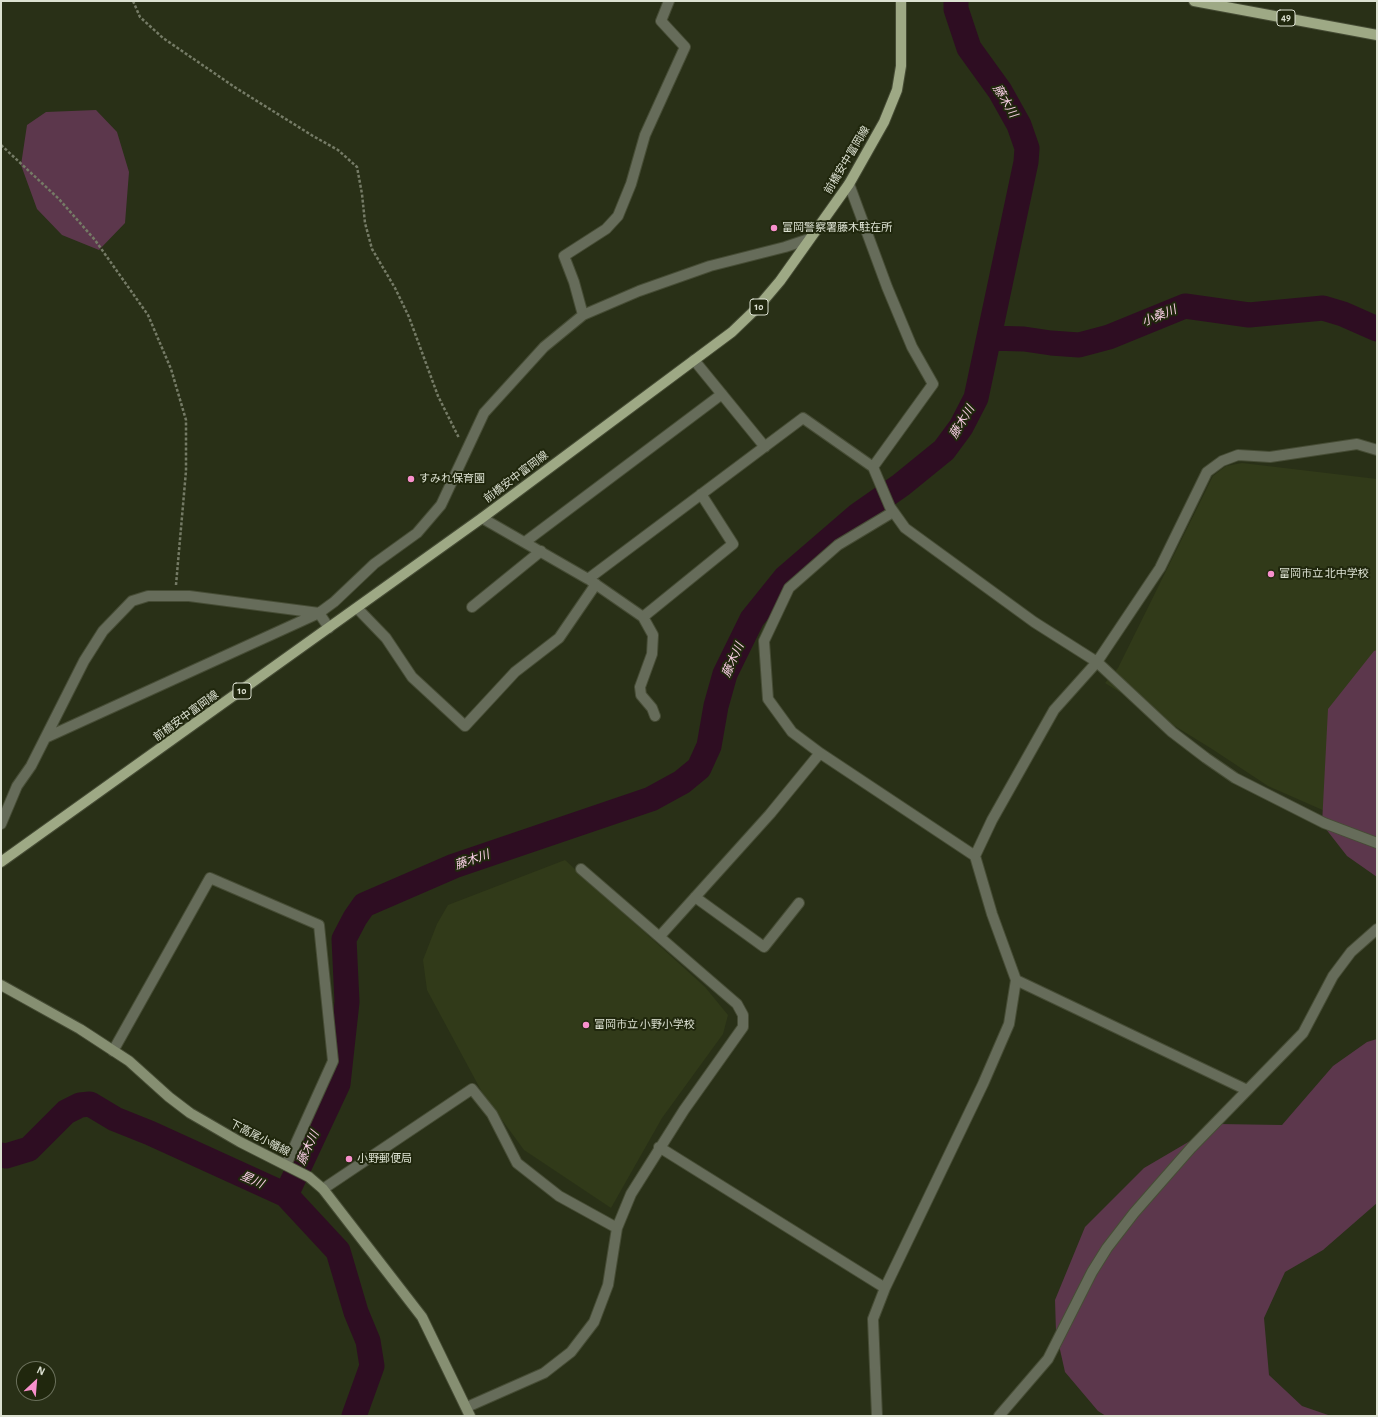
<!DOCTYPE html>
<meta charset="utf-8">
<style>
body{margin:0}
#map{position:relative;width:1378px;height:1417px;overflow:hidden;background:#293017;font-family:"Alegreya Sans",sans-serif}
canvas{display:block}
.frame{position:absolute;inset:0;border:2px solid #dce1d2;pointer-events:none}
.north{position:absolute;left:16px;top:1361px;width:40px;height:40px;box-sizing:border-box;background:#20270d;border:1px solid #6b715c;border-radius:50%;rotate:26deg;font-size:11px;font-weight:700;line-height:16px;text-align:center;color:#dce1d2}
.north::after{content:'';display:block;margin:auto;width:14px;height:18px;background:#f890cc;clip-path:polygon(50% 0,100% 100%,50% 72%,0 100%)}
</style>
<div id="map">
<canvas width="1378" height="1417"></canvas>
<div class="frame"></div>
<div class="north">N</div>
</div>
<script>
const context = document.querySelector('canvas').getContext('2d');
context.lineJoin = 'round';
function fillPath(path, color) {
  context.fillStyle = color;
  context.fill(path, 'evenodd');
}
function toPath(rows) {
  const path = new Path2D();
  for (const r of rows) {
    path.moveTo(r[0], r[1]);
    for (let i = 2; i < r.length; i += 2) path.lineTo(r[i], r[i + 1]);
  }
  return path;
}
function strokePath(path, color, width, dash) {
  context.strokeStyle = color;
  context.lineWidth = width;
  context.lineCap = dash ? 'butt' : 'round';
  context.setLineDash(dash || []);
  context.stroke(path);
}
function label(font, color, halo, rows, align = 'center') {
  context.font = font + ' "Alegreya Sans","Noto Sans JP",sans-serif';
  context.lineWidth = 4;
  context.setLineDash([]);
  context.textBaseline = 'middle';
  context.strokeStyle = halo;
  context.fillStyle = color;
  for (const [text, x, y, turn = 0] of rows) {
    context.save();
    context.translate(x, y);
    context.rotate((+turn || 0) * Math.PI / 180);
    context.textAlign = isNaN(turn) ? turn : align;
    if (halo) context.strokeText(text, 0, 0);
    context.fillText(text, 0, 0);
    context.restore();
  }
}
const built = toPath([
 [1242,463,1377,479,1377,787,1359,826,1268,786,1212,749,1105,683,1118,668,1213,476,1226,466],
 [565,860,705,987,728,1015,723,1034,662,1118,611,1208,524,1150,483,1094,427,990,423,960,437,924,448,905]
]);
const green = toPath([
 [96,110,117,132,129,172,125,223,99,250,62,235,37,209,21,165,27,125,46,112],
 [1377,650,1377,877,1347,856,1322,824,1328,709,1374,651],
 [1377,1039,1377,1203,1323,1250,1285,1272,1264,1318,1269,1375,1302,1406,1331,1416,1106,1416,1098,1411,1065,1372,1056,1332,1055,1300,1085,1227,1144,1168,1219,1124,1282,1125,1333,1066,1367,1042]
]);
const river = toPath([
 [989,338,1024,339,1051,343,1079,345,1109,337,1185,306,1249,315,1323,308,1343,314,1377,329],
 [1,1155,6,1156,29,1149,66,1112,80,1105,90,1104,115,1119,150,1133,286,1195,338,1251,356,1312,368,1341,372,1366,354,1416],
 [286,1195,338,1084,347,1002,344,939,355,918,364,905,454,866,651,799,682,782,699,768,709,746,716,706,725,674,752,619,785,578,858,515,901,485,944,450,961,427,976,398,1026,162,1027,148,1019,125,1000,91,969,48,956,9,956,1]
]);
const path = toPath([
 [133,1,140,17,163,38,236,88,313,136,338,150,357,167,362,194,365,223,372,249,395,288,409,317,438,396,459,438],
 [1,145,59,199,95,240,148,315,171,369,186,420,186,471,176,585]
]);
const minor = toPath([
 [849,184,887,287,912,347,933,384,873,467],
 [583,315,574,282,564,256,606,229,618,216,631,184,645,135,685,47,661,21,669,1],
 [694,360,765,447],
 [482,518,588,579,803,418,873,467,890,507,905,528,1034,622,1097,662,1172,732,1206,758,1235,778,1324,823,1377,843],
 [525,542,722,394],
 [591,581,643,617,653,635,652,654,640,687,641,695,652,708,655,716],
 [472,607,541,551],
 [357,608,386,638,412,677,465,726,515,672,559,638,596,584],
 [643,617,733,544,701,494],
 [45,738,319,613,334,602,374,564,417,533,441,505,484,413,544,347,583,315,639,291,710,266,785,247,809,239],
 [820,753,792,732,768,699,764,641,789,588,838,545,893,512],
 [1,824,17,786,31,766,84,661,103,631,132,601,148,596,189,596,319,613,329,628],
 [975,856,992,820,1054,710,1097,662,1160,568,1207,472,1222,461,1238,455,1270,457,1357,444,1377,450],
 [695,897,764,947,799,903],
 [660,936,770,814,820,753,975,856,992,914,1016,980,1009,1024,983,1084,885,1288,873,1319,877,1416],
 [1016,980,1247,1090],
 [113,1051,210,878,319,925,333,1061,286,1165],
 [659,1147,885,1288],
 [323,1189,472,1089,492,1114,517,1163,559,1196,617,1228],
 [467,1407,544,1373,571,1352,594,1322,608,1285,617,1228,631,1194,684,1110,743,1027,743,1015,737,1004,581,869],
 [999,1416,1048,1359,1092,1272,1107,1248,1134,1213,1191,1148,1303,1033,1333,976,1351,952,1377,929]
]);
const secondary = toPath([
 [1,985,80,1029,129,1061,169,1097,190,1113,240,1142,309,1177,323,1189,422,1317,470,1416]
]);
const primary = toPath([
 [1194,1,1377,35],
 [1,862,482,518,732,332,758,307,780,281,849,184,884,122,897,90,901,66,901,1]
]);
const markers = [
 [774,228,4,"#f890cc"],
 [411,479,4,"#f890cc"],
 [1271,574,4,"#f890cc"],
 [586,1025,4,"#f890cc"],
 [349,1159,4,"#f890cc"]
];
const shields = [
 [1286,18,18],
 [759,307,18],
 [242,691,18]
];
const shieldNames = [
 ["49",1286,18],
 ["10",759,307],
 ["10",242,691]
];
const streetNames = [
 ["前橋安中富岡線",847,160,-59],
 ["前橋安中富岡線",516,477,-37],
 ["前橋安中富岡線",186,716,-36],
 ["下高尾小幡線",260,1138,27]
];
const poiNames = [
 ["富岡警察署藤木駐在所",782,228],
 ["すみれ保育園",419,479],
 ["富岡市立 北中学校",1279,574],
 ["富岡市立 小野小学校",594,1025],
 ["小野郵便局",357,1159]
];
const waterNames = [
 ["藤木川",1005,101,59],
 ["小桑川",1159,316,-22],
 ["藤木川",962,422,-59],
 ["藤木川",733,660,-66],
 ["藤木川",472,860,-19],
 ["藤木川",308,1148,-65],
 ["星川",252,1180,24]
];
fillPath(built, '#313a19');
fillPath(green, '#5c374c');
strokePath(river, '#2e0d22', 25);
strokePath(minor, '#464c35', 12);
strokePath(secondary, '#464c35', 12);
strokePath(primary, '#464c35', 12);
strokePath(path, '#757b66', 2.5, [3, 2]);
strokePath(minor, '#666c5a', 10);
strokePath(secondary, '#868f72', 10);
strokePath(primary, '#9ea985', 10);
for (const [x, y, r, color] of markers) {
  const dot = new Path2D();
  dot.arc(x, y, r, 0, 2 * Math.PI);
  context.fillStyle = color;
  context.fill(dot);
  strokePath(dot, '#20270d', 1.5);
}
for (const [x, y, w] of shields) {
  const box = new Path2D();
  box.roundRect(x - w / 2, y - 8, w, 16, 3);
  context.fillStyle = '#20270d';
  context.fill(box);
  strokePath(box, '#dce1d2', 1);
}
label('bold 10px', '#dce1d2', null, shieldNames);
label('11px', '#dce1d2', '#20270d', streetNames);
label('11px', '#dce1d2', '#20270d', poiNames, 'left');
label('italic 12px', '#fbd1e7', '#20270d', waterNames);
</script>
